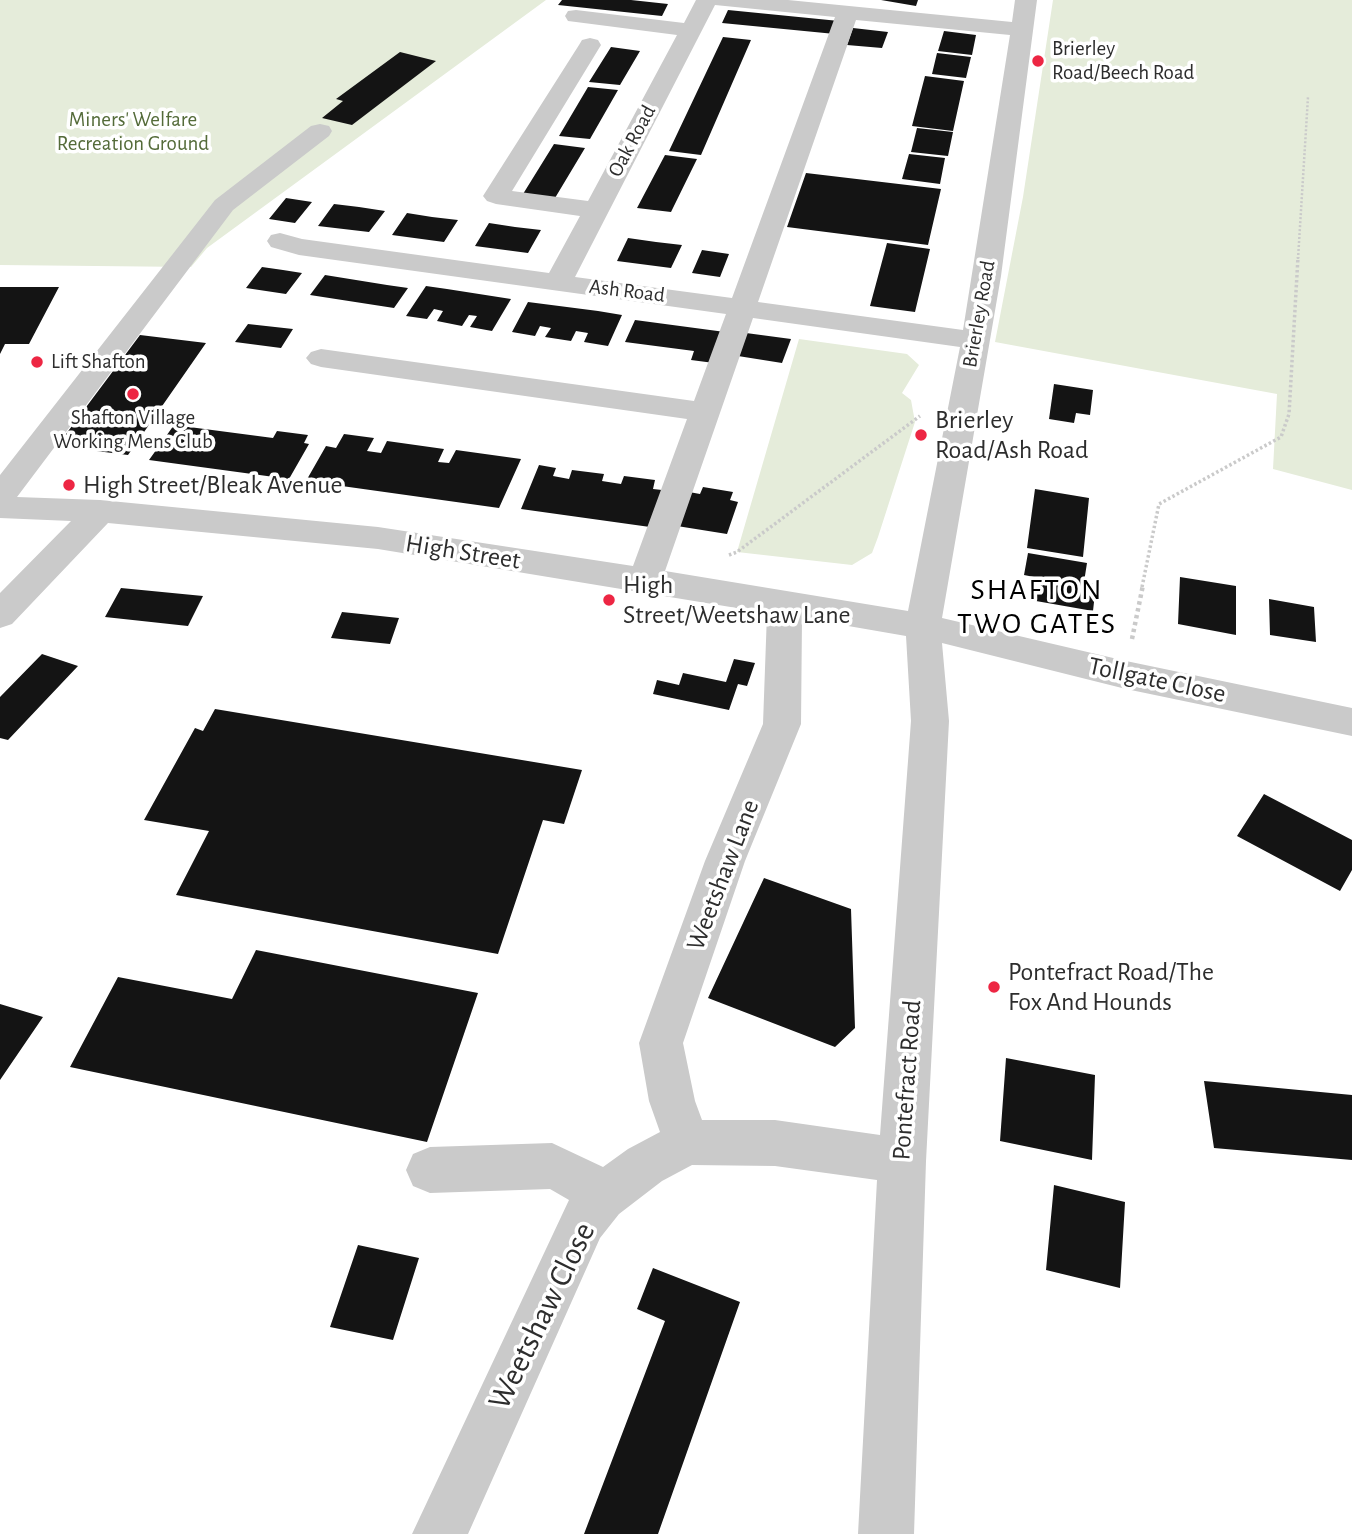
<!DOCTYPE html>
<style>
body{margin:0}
canvas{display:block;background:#fff}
</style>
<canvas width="1352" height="1534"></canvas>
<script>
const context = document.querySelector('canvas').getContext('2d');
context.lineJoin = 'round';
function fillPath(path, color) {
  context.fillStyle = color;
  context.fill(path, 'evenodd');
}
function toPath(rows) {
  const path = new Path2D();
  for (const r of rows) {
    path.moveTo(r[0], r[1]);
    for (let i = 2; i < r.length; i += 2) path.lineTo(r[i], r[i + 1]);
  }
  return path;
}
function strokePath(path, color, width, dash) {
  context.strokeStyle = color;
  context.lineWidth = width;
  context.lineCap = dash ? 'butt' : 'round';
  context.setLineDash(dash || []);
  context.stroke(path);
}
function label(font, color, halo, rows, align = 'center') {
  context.font = font + ' "Alegreya Sans",sans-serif';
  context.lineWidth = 7;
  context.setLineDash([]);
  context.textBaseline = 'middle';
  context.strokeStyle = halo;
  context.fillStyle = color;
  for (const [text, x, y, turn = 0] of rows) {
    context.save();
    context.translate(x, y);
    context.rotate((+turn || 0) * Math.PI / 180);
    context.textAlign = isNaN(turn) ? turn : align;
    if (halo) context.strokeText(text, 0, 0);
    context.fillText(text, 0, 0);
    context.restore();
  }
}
const green = toPath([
 [0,0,546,0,207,248,191,267,0,265],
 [1053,0,1352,0,1352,490,1273,469,1277,394,995,342,1023,197],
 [799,339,907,354,919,365,902,393,911,400,915,422,878,537,872,553,852,565,737,552]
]);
const building = toPath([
 [562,0,631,0,668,4,662,16,558,5],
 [881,0,918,0,916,6],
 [728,10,839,21,835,34,722,23],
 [853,28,888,32,882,48,847,45],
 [944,31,976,35,972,55,938,51],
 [723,37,751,40,701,155,669,151],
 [611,47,640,51,620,85,589,82],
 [400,52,436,61,352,125,322,118,343,101,336,99],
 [937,53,971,57,966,78,932,74],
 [925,76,964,81,953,131,912,126],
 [588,87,618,90,590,139,559,136],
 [917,128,953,132,948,156,911,152],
 [554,144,585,148,555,198,523,194],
 [909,154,945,158,940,184,902,179],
 [665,155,697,159,671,212,637,208],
 [806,173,941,189,928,245,787,227],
 [286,198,312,202,295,223,269,219],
 [334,204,359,207,385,211,369,232,318,226],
 [407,213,432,217,458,220,444,242,392,235],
 [489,223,515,227,541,230,528,253,475,246],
 [628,238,656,242,682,245,671,268,617,261],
 [887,243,930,249,915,312,870,306],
 [702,250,729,254,720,277,692,273],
 [262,267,283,270,302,273,286,294,246,288],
 [325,275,387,285,408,288,394,308,310,295],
 [426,286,447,289,511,299,492,331,470,327,477,316,469,315,462,326,437,321,443,311,434,309,427,319,406,316],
 [0,287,59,287,29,344,5,344,0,354],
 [528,302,598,311,622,315,608,346,584,342,588,333,576,331,571,341,545,337,551,328,540,326,535,336,512,332],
 [635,320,725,332,714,363,691,360,694,351,625,342],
 [248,324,293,329,281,348,235,342],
 [746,333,791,339,782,363,738,356],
 [140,335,206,343,128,455,57,446],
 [1054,384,1093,390,1090,415,1076,413,1074,423,1049,419],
 [174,425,273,438,277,431,308,435,304,443,309,444,289,479,149,460],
 [344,434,374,438,367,451,381,453,387,441,444,449,438,462,449,463,456,450,521,459,499,508,306,481,326,446,336,448],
 [539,465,556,468,553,476,569,479,572,470,604,474,602,481,621,484,624,476,655,480,653,489,662,490,650,527,521,509],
 [703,487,733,492,730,500,738,502,727,534,677,526,689,492,700,494],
 [1035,489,1089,498,1083,557,1027,548],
 [1028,553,1087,563,1084,582,1096,584,1093,611,1036,601,1039,578,1024,575],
 [1180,577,1236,586,1236,635,1178,624],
 [121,588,203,596,188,626,105,617],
 [1269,599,1314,607,1316,642,1270,635],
 [342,612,399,618,390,644,331,638],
 [42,654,78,666,8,740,0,738,0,697],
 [734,659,755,663,747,686,738,684,729,710,653,694,657,680,679,685,683,673,726,682],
 [215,709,582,770,564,824,543,820,498,954,176,895,209,831,144,820,195,728,203,731],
 [1264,794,1352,840,1352,870,1340,891,1237,836],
 [764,878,851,909,855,1028,835,1047,708,998],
 [256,950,478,993,427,1142,70,1067,118,977,232,999],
 [0,1004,43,1017,0,1080],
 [1006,1058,1095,1075,1092,1160,1000,1141],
 [1204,1081,1352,1095,1352,1160,1214,1148],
 [1054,1185,1125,1202,1120,1288,1046,1270],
 [358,1245,419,1258,393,1340,330,1327],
 [653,1268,740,1302,658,1534,584,1534,665,1321,637,1309]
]);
const pathFar2 = toPath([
 [1298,259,1308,97]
]);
const pathFar1 = toPath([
 [729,555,737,552,920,416],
 [1142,587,1159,504,1281,437,1289,414,1298,257]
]);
const path = toPath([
 [1132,639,1143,585]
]);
const minor = toPath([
 [696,0,788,0,1012,22,1015,0,1037,0,1001,276,942,618,1126,661,1352,708,1352,736,1126,689,942,643,949,721,926,1161,914,1534,858,1534,877,1180,775,1166,692,1165,662,1181,619,1214,600,1238,468,1534,412,1534,569,1200,550,1189,430,1193,413,1186,406,1170,413,1154,430,1147,552,1143,603,1167,628,1149,660,1132,649,1101,639,1043,705,861,763,724,767,613,378,549,108,523,12,624,0,628,0,593,71,521,0,518,0,475,215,200,311,126,320,124,329,126,332,131,329,136,233,210,17,497,100,500,378,527,633,566,687,419,321,367,311,364,306,358,311,352,321,349,694,401,726,314,299,255,271,247,267,241,271,235,280,233,302,239,549,273,580,216,496,204,487,201,483,196,579,45,582,40,590,38,598,40,601,45,512,191,588,201,677,35,576,22,568,21,565,16,568,11,576,10,684,23,696,0],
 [715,5,835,17,732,298,575,277,715,5],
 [856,20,1010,35,963,330,758,302,856,20],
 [753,318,960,347,908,611,665,571,753,318],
 [802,618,906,636,911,721,880,1135,775,1120,702,1120,695,1101,683,1043,745,861,801,724,802,618]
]);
const markers = [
 [1038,61,7,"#ed2643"],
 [37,362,7,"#ed2643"],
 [133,394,7,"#ed2643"],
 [921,435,7,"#ed2643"],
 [69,485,7,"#ed2643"],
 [609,600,7,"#ed2643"],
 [994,987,7,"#ed2643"]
];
const farPoinames = [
 ["Brierley",1052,49],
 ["Road/Beech Road",1052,73],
 ["Lift Shafton",51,362],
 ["Shafton Village",133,418,"center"],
 ["Working Mens Club",133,442,"center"]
];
const farParknames = [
 ["Miners' Welfare",133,120],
 ["Recreation Ground",133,144]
];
const farStreetnames = [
 ["Oak Road",632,141,-62],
 ["Ash Road",627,291,7],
 ["Brierley Road",979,314,-80]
];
const poiNames = [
 ["Brierley",935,420],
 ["Road/Ash Road",935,450],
 ["High Street/Bleak Avenue",83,485],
 ["High",623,585],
 ["Street/Weetshaw Lane",623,615],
 ["Pontefract Road/The",1008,972],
 ["Fox And Hounds",1008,1002]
];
const streetNames = [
 ["High Street",463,552,9],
 ["Tollgate Close",1157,680,12],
 ["Weetshaw Lane",723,875,-69],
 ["Pontefract Road",907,1080,-86]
];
const quarterNames = [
 ["SHAFTON",1037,590],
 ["TWO GATES",1037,624]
];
const nearStreetnames = [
 ["Weetshaw Close",542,1316,-64]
];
fillPath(green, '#e5ecda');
fillPath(building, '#141414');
strokePath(pathFar2, '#cacaca', 2.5, [2, 2]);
strokePath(pathFar1, '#cacaca', 3.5, [2.5, 2.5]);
strokePath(path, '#cacaca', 4.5, [3.5, 3.5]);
fillPath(minor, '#cacaca');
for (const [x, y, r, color] of markers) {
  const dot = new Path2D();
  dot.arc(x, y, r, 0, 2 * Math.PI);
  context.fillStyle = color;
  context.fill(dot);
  strokePath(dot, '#fff', 2.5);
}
label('21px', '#2d2d2d', '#fff', farPoinames, 'left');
label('21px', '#546b39', '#fff', farParknames);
label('21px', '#2d2d2d', '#fff', farStreetnames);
label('26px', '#2d2d2d', '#fff', poiNames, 'left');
label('26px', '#2d2d2d', '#fff', streetNames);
context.letterSpacing = '2px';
label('30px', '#000', '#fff', quarterNames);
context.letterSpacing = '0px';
label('32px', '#2d2d2d', '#fff', nearStreetnames);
</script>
